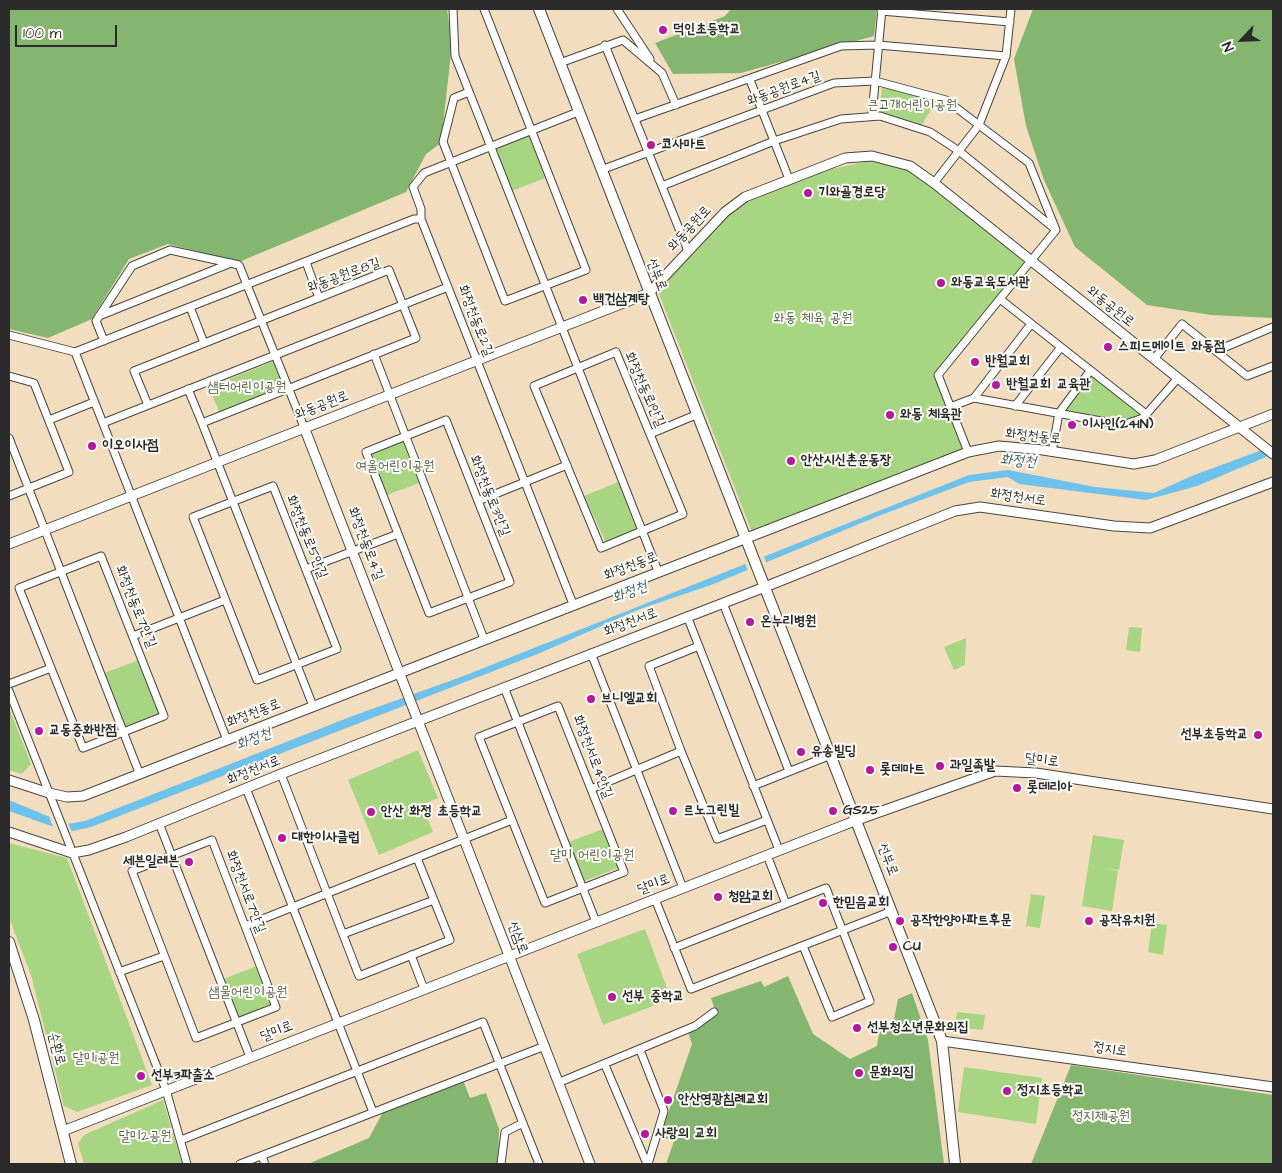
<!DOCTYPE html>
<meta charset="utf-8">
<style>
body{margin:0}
#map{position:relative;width:1282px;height:1173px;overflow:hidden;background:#f3ddbf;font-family:"Architects Daughter",sans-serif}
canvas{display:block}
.frame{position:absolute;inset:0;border:10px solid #2b2b2b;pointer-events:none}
.north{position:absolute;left:1217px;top:15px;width:50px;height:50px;-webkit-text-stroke:4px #fdfcf7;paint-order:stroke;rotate:245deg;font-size:14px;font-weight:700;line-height:20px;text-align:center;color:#2b2b2b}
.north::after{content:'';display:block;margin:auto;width:18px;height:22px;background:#2b2b2b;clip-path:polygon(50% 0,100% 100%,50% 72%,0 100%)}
.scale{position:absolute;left:15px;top:25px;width:102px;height:22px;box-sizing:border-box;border:2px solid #2b2b2b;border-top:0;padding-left:6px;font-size:15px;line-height:18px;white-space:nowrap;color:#2b2b2b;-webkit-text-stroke:4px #fdfcf7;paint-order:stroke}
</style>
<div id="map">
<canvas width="1282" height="1173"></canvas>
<div class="frame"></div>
<div class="north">N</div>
<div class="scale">100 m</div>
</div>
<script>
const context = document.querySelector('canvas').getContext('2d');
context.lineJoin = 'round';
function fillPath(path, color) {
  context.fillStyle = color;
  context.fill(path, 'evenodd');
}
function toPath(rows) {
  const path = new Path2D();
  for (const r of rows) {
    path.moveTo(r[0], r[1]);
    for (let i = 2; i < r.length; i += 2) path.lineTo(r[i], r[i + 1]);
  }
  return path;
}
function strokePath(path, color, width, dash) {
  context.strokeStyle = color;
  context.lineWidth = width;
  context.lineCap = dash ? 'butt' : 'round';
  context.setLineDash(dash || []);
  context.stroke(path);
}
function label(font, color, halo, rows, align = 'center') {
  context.font = font + ' "Architects Daughter","Poor Story",sans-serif';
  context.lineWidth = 4;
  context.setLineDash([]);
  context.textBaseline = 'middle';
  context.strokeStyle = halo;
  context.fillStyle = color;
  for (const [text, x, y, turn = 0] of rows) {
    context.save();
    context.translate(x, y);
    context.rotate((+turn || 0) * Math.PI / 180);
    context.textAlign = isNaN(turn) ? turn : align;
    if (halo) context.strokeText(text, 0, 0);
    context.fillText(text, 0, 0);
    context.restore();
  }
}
const green = toPath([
 [882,88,916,91,937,100,921,126,879,114],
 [529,135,545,178,512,191,495,148],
 [868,161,899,165,922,178,1027,259,935,374,963,451,752,532,654,281,740,205,762,193,827,170],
 [275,361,286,388,220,414,209,387],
 [1089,374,1143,415,1123,422,1063,410],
 [405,439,422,482,384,496,368,453],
 [618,482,637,530,606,543,584,496],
 [1129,627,1142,628,1140,652,1126,650],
 [966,638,965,665,954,670,944,647],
 [139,660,160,714,125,727,104,673],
 [9,708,31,764,22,774,9,770],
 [418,750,438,798,422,805,433,832,379,855,348,780],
 [603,829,618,868,582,882,566,843],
 [1093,835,1124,840,1119,870,1105,868,1118,871,1112,911,1082,906],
 [9,843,67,858,152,1085,77,1112,64,1106,31,975,9,918],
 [1031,894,1045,896,1040,928,1026,926],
 [1152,923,1167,925,1163,955,1148,952],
 [645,929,671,999,603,1025,577,954],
 [259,965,275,1006,237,1021,221,980],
 [957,1012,985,1015,983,1030,955,1027],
 [964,1067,1042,1078,1036,1124,958,1112],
 [163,1100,182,1164,84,1164,78,1144,84,1135]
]);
const forest = toPath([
 [9,9,447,9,452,44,441,143,426,154,406,192,239,262,168,244,129,259,92,319,48,338,9,329],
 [731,9,877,9,874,36,741,73,673,74,655,43,725,16],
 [1033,9,1273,9,1273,318,1211,315,1147,305,1075,247,1044,180,1026,126,1014,59],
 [788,976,813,1034,850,1059,877,1046,879,1033,894,1019,898,999,912,993,928,1040,944,1164,666,1164,674,1141,660,1137,692,1044,688,1032,716,1013,711,998,761,981,764,987],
 [1071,1065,1273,1095,1273,1164,1031,1164],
 [463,1080,470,1098,486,1093,499,1129,498,1164,308,1164,369,1138,383,1112]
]);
const water = toPath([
 [1273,446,1273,454,1197,486,1146,500,1019,484,1008,477,969,482,881,515,711,585,640,609,540,653,91,827,68,832,9,811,9,800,67,824,85,821,355,715,461,677,969,475,1008,470,1095,487,1154,493,1194,475]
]);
const pier = toPath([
 [763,553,767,565,749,573,744,561],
 [48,813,67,821,73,834,68,835,54,830]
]);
const minor = toPath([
 [453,9,455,56,658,571],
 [617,9,650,59],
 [881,11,1010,22],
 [605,45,688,251],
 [560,63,623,40,662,73,676,105],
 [750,80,789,179],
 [469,92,454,98,443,142,505,301,586,270,484,9],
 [872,115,882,9],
 [635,119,841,46,878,45,1006,56],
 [601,170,834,83,875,81,946,100,1029,163,1056,230,938,375,968,452],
 [934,183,979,125,1006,56,1011,9],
 [662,186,774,141,841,119,880,116,930,132,959,151,1055,229],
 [421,219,421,209,413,187,424,173,578,112],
 [306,262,319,298],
 [1000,299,1146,414],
 [190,307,204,343],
 [99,316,231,263],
 [9,335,75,352],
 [104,341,96,321,132,266,170,250,239,265,304,427],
 [1216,351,1273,327],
 [75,352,414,219,421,219,573,604],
 [75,352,227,740],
 [616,352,683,514,601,548,534,386,616,352],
 [374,354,484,639],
 [1154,359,1182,324,1247,376,1273,366],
 [9,376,34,383,69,472,9,496],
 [188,389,202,423],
 [974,398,1031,324],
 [148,405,134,371,389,270,416,338,202,423,313,706],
 [1015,406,1061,347],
 [950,407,974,398,1123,425,1143,418,1178,378],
 [49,420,94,402],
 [446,420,510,582,429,613,366,452,446,420],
 [103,423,448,287],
 [650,434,698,414],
 [9,438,140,775],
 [1052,452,1059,413,1090,371],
 [273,486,337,649,257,680,193,517,273,486],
 [478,501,567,465],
 [101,556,164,716,83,748,19,588,101,556],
 [306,569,398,534],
 [723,603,789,771],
 [687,616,779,850],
 [133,636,225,600],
 [699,646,649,666,681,751,717,839,767,820],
 [591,653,683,888],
 [9,684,51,668],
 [504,687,596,922],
 [9,691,166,1090,187,1164],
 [558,706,624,872,545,903,479,737,558,706],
 [281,774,359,976,450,940,417,858],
 [753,786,831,755],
 [246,788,373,1112],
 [591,789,681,751],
 [159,823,250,1057],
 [212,840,276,1007,196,1038,132,871,212,840],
 [767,855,786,904],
 [655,899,691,989,892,911],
 [245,926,512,820],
 [343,934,434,900],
 [674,948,826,888,870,1001,832,1017,803,946],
 [411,955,424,989],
 [119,972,164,956],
 [640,1050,664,1111,648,1164],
 [605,1065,647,1164],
 [560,1082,695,1026,714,1012],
 [181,1140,483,1022,539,1164],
 [262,1156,265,1164],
 [240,1164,545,1046],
 [501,1164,505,1132,523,1123]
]);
const tertiary = toPath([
 [304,427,590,1164],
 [9,544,649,293,725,212,745,197,845,158,872,156,910,166,934,183,1273,454],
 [9,780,49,793,67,797,83,796,968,452,999,446,1043,450,1134,464,1155,460,1273,414],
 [9,832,72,853,89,850,126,837,281,774,765,587,955,511,980,507,1114,526,1150,528,1273,482],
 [942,1041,1273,1087],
 [63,1131,857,820,995,771,1036,773,1273,809]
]);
const secondary = toPath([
 [539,9,942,1041,955,1164],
 [9,942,34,1020,71,1164]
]);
const markers = [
 [663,30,5,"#b5179e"],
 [651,145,5,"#b5179e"],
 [808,193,5,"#b5179e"],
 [941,283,5,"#b5179e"],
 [583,300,5,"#b5179e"],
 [1108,347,5,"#b5179e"],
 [975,362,5,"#b5179e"],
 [996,385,5,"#b5179e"],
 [890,415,5,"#b5179e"],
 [1072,425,5,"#b5179e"],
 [92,446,5,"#b5179e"],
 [791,461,5,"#b5179e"],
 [750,622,5,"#b5179e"],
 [591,699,5,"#b5179e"],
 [39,731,5,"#b5179e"],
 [1258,735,5,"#b5179e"],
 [801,752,5,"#b5179e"],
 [940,766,5,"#b5179e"],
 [870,770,5,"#b5179e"],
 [1017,788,5,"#b5179e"],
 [673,811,5,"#b5179e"],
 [833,811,5,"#b5179e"],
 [371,812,5,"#b5179e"],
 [282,838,5,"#b5179e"],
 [189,862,5,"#b5179e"],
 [718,897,5,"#b5179e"],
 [823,903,5,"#b5179e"],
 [900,921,5,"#b5179e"],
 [1089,921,5,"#b5179e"],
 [893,947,5,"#b5179e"],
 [612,997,5,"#b5179e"],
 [857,1028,5,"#b5179e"],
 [859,1073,5,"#b5179e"],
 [141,1076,5,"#b5179e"],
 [1007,1091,5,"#b5179e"],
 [668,1100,5,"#b5179e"],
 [645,1134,5,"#b5179e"]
];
const poiNames = [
 ["덕인초등학교",673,30],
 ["코사마트",661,145],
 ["기와골경로당",818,193],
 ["와동교육도서관",951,283],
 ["백건삼계탕",593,300],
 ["스피드메이트 와동점",1118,347],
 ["반월교회",985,362],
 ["반월교회 교육관",1006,385],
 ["와동 체육관",900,415],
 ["이사인(24IN)",1082,425],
 ["이오이사점",102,446],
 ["안산시신촌운동장",801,461],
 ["온누리병원",760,622],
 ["브니엘교회",601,699],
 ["교동중화반점",49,731],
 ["선부초등학교",1248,735,"right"],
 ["유송빌딩",811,752],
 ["과일족발",950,766],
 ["롯데마트",880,770],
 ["롯데리아",1027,788],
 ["르노그린빌",683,811],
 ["GS25",843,811],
 ["안산 화정 초등학교",381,812],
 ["대한이사클럽",292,838],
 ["세븐일레븐",179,862,"right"],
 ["청암교회",728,897],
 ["한믿음교회",833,903],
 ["공작한양아파트후문",910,921],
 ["공작유치원",1099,921],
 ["CU",903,947],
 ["선부 중학교",622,997],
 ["선부청소년문화의집",867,1028],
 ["문화의집",869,1073],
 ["선부3파출소",151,1076],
 ["정지초등학교",1017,1091],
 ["안산영광침례교회",678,1100],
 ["사랑의 교회",655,1134]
];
const streetNames = [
 ["와동공원로4길",784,89,-20],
 ["와동공원로",690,229,-47],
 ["선부로",656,275,69],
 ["와동공원로8길",344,276,-20],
 ["와동공원로",1110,307,39],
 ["화정천동로2길",475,321,69],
 ["화정천동로1안길",644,390,66],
 ["와동공원로",322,406,-21],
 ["화정천동로",1033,437,6],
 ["화정천동로3안길",489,496,68],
 ["화정천서로",1018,498,8],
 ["화정천동로5안길",306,537,68],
 ["화정천동로4길",365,544,69],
 ["화정천동로",631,567,-21],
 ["화정천동로7안길",135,607,68],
 ["화정천서로",631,623,-21],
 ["화정천동로",254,714,-21],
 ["화정천서로4안길",592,757,69],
 ["달미로",1042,761,7],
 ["화정천서로",254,771,-22],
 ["선부로",887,860,69],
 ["달미로",654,885,-21],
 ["화정천서로7안길",245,892,69],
 ["선삼로",517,938,69],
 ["달미로",277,1032,-21],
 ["순환로",56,1049,75],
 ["정지로",1110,1050,8]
];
const parkNames = [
 ["큰고개어린이공원",912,106],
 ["와동 체육 공원",813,319],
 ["샘터어린이공원",247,388],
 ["여울어린이공원",395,467],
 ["달미 어린이공원",592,856],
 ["샘물어린이공원",248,993],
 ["달미1공원",96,1059],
 ["정지제1공원",1101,1117],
 ["달미2공원",145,1137]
];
const waterNames = [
 ["화정천",1018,462,4],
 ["화정천",630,593,-21],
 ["화정천",254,740,-21]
];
fillPath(green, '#a7d582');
fillPath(forest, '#85b670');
fillPath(water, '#6ec1ea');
fillPath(pier, '#f3ddbf');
strokePath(minor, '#494641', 9);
strokePath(tertiary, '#494641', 11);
strokePath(secondary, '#494641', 12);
strokePath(minor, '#fff', 7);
strokePath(tertiary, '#fff', 9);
strokePath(secondary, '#fff', 10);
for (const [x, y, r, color] of markers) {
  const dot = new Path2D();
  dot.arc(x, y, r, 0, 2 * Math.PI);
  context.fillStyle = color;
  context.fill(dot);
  strokePath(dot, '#fdfcf7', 2);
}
label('bold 14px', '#2b2b2b', '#fdfcf7', poiNames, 'left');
label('14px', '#2b2b2b', '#fdfcf7', streetNames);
label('14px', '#505e45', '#fdfcf7', parkNames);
label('italic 15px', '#42606e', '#fdfcf7', waterNames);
</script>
